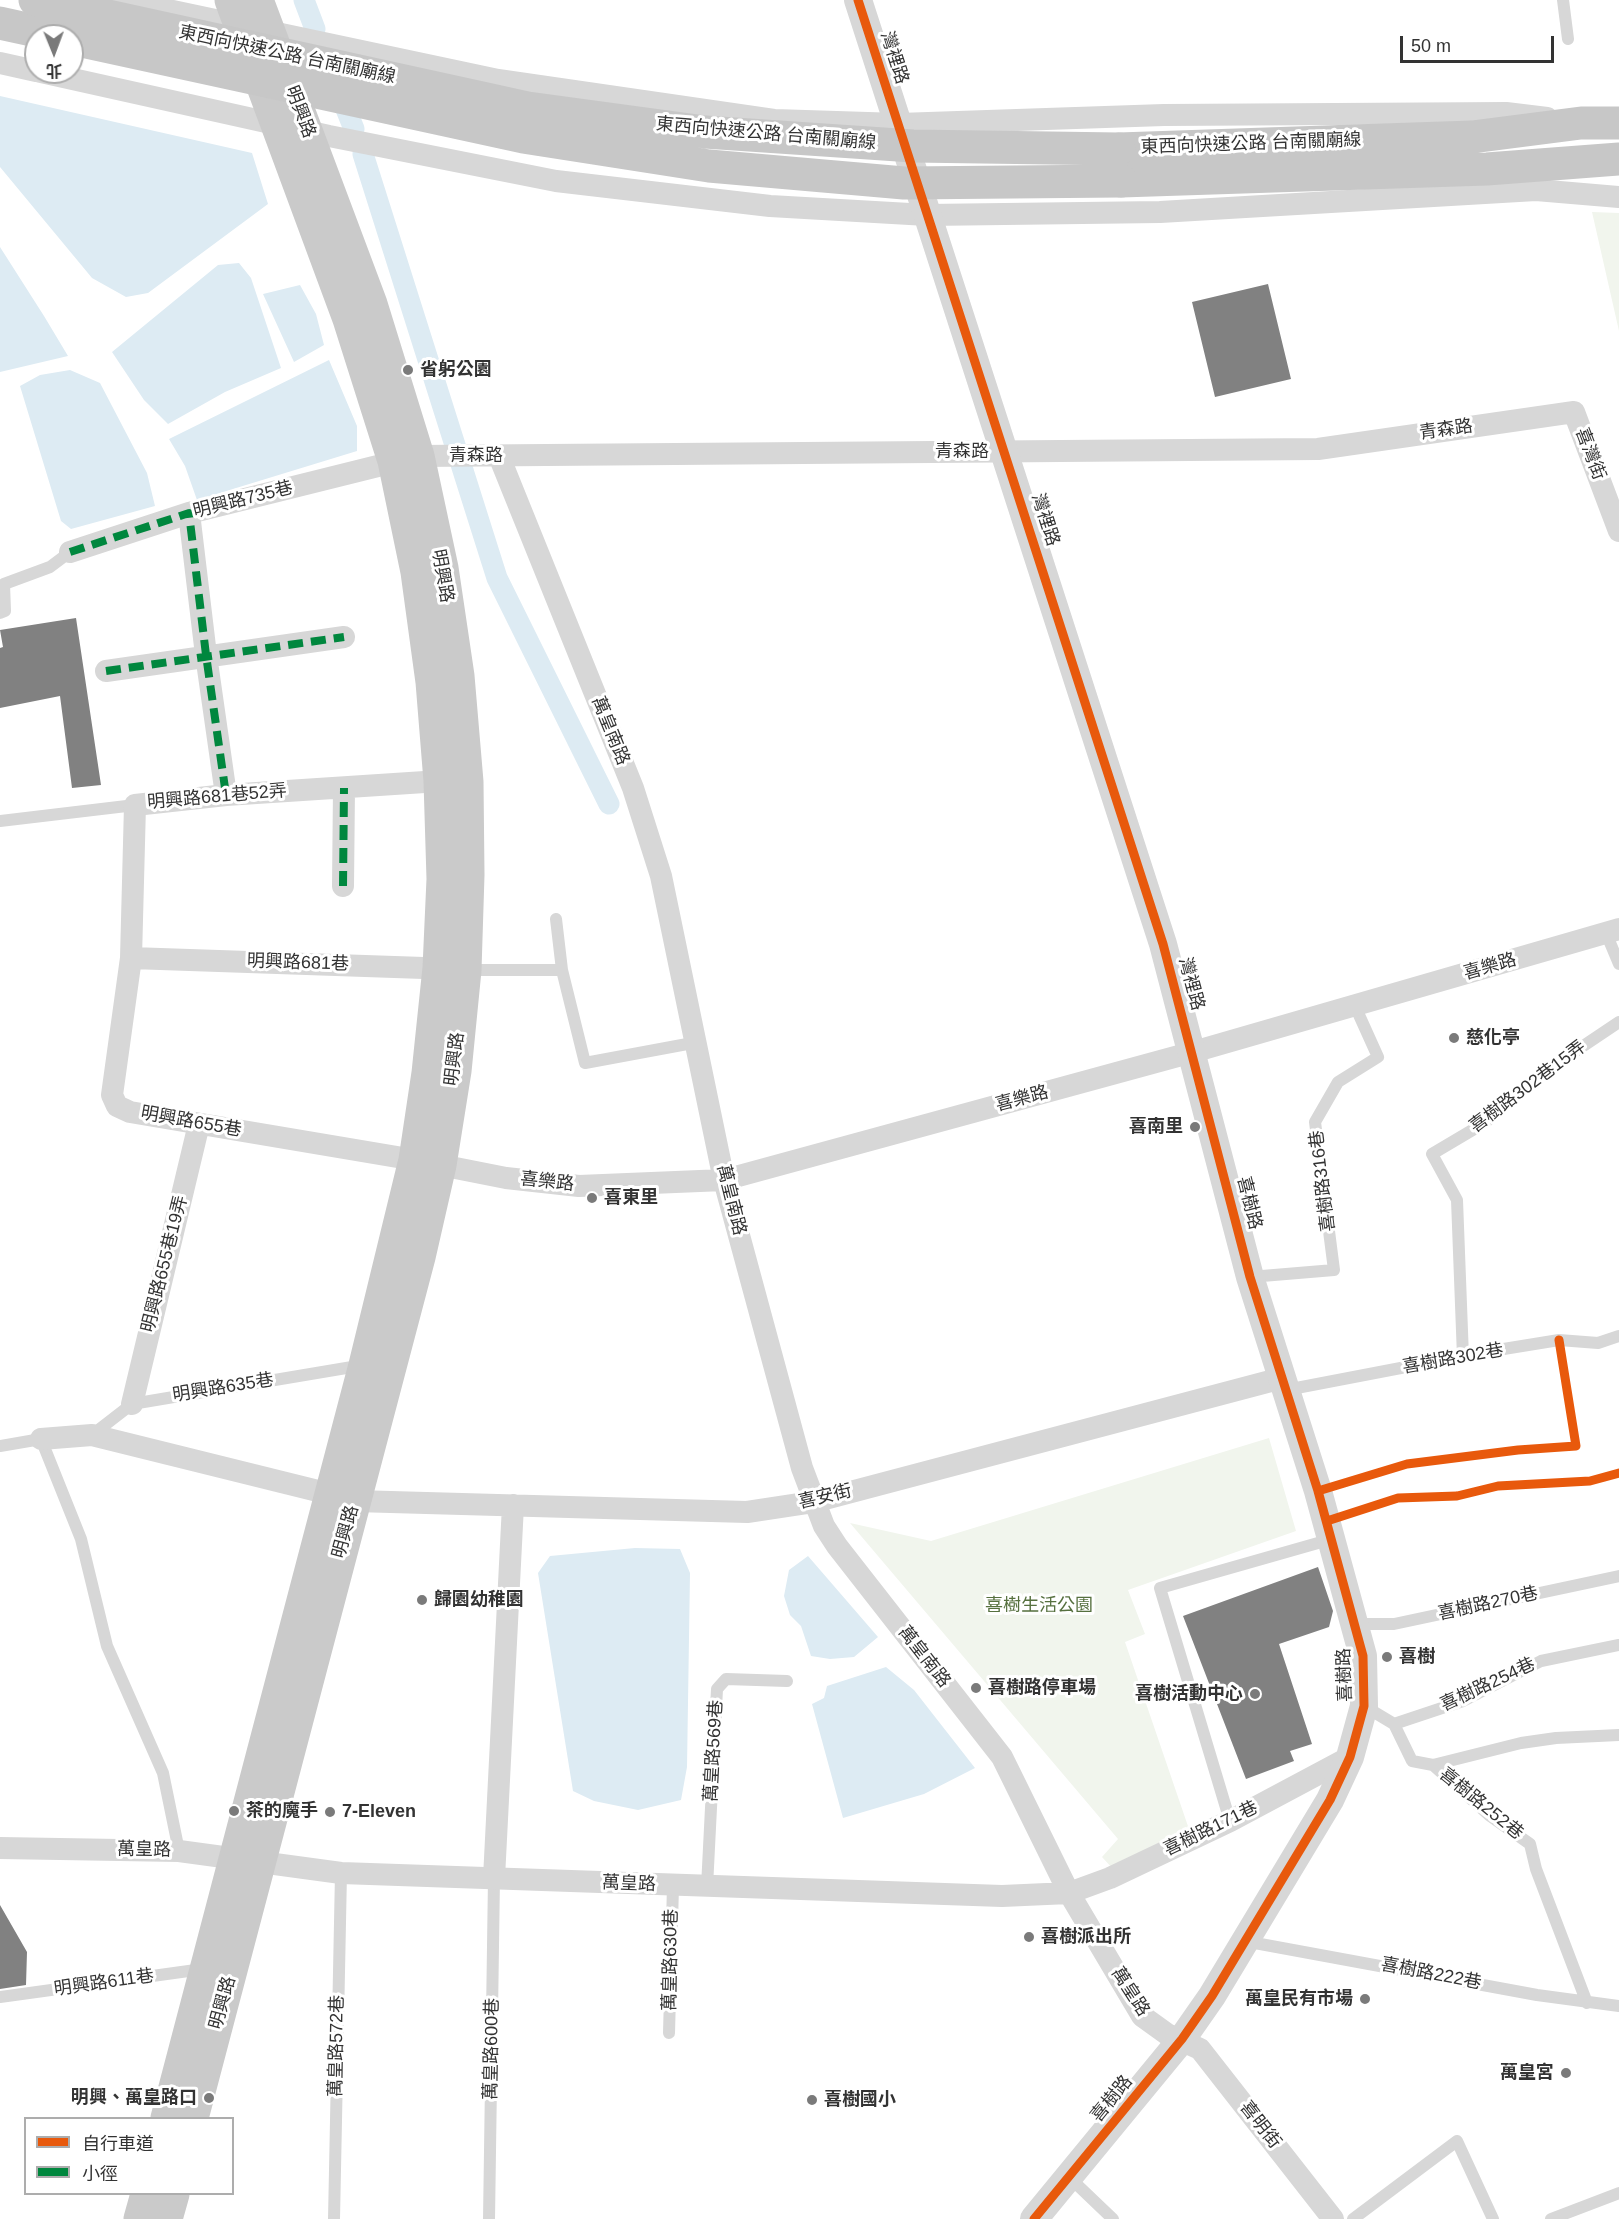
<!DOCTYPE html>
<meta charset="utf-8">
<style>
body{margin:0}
#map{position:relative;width:1619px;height:2219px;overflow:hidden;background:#fff;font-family:Arial,"Noto Sans TC",sans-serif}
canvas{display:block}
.legend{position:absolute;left:24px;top:2117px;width:210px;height:78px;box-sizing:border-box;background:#fff;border:2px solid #adadad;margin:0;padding:8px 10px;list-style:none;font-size:18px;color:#333}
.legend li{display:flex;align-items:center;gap:12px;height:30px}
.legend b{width:30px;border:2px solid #adadad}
.north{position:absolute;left:24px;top:24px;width:60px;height:60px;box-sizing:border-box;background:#fff;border:2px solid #adadad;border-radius:50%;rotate:179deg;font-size:16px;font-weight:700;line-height:24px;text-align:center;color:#333}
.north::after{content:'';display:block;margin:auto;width:21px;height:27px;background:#7a7a7a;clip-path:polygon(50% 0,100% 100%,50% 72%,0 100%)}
.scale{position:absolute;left:1400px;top:36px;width:154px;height:27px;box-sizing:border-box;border:3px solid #333;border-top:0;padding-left:8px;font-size:18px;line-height:21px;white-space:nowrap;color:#333;-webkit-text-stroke:4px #fff;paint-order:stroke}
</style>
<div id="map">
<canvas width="1619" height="2219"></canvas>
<ul class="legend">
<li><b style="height:8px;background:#e8590c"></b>自行車道</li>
<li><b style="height:8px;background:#00873e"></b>小徑</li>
</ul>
<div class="north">北</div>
<div class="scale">50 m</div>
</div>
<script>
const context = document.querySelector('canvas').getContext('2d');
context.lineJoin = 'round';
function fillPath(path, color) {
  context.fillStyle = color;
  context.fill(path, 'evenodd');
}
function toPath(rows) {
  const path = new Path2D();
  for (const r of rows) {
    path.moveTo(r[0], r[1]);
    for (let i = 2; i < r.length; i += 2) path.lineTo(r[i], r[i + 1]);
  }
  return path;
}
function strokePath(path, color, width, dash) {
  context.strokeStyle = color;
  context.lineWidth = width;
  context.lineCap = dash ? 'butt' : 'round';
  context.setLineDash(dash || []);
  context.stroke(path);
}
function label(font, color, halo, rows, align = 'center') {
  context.font = font + ' Arial,"Noto Sans TC",sans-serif';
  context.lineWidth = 6;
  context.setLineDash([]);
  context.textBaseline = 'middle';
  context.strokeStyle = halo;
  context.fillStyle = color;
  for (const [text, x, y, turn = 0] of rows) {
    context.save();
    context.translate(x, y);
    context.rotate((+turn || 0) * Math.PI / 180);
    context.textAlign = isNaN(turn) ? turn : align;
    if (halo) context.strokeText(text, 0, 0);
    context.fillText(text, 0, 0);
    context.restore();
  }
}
const green = toPath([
 [1592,212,1619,213,1619,331],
 [1269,1438,1296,1531,1128,1590,1145,1634,1125,1642,1191,1835,1113,1869,1102,1857,1118,1839,850,1523,931,1541]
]);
const water = toPath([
 [0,96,252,153,268,204,148,293,126,297,92,278,0,167],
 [0,247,44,316,68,356,0,372],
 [239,263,251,278,281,368,225,392,168,424,144,400,112,352,218,265],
 [300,285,316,314,324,345,294,362,263,294],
 [329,360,357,426,357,451,197,500,185,466,169,439],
 [70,370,100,383,147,473,155,506,71,529,61,521,20,386,40,375],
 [635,1548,680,1549,690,1573,687,1767,681,1800,638,1810,594,1801,573,1791,538,1573,550,1556],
 [808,1556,878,1637,854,1657,830,1659,811,1656,801,1626,790,1615,784,1596,789,1570],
 [886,1667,914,1690,975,1768,924,1794,843,1818,812,1704,824,1698,827,1686]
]);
const canal = toPath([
 [304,0,315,29],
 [338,89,354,129],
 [363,154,497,578,609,804]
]);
const building = toPath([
 [1268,284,1291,379,1215,397,1192,302],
 [76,618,101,785,72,788,60,696,0,708,0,648,3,647,0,630],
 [1318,1567,1333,1611,1329,1627,1279,1644,1312,1744,1290,1751,1294,1761,1246,1779,1183,1616],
 [0,1905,27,1952,26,1985,0,1989]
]);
const service = toPath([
 [1563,0,1568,39],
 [0,613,5,611,4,584,50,567,70,552],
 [0,821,135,805],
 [556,919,562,970,585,1063,698,1042],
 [1606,933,1619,964],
 [466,970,562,970],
 [1250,1277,1334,1270,1315,1122,1338,1082,1378,1057,1355,1006],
 [1463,1357,1457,1200,1432,1154,1486,1122,1543,1073,1619,1022],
 [1286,1390,1479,1353,1559,1340,1598,1343,1619,1336],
 [92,1435,132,1404,364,1365],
 [0,1446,41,1439,81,1539,107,1646,163,1773,179,1851],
 [1356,1624,1394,1624,1619,1576],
 [1364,1706,1394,1724,1412,1761,1433,1765,1489,1815,1530,1844,1536,1869,1587,2003],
 [1394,1724,1463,1701,1541,1661,1619,1645],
 [1433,1765,1521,1743,1556,1738,1619,1735],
 [1230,1821,1160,1588,1332,1539],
 [707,1887,717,1689,726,1679,787,1681],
 [1244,1941,1537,1995,1619,2006],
 [0,1997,203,1969],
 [669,2033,673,1886],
 [1069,2177,1113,2219],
 [334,2219,341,1873],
 [489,2219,494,1878],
 [1353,2219,1457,2141,1493,2219],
 [1551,2219,1619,2193]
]);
const minor = toPath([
 [121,0,498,80,774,120,899,124,1164,115,1506,113,1547,118],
 [0,63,36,71],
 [41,72,329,136,556,181,770,206,927,215,1160,212,1536,190,1619,197],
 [499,456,633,788,661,876,724,1180,802,1468,824,1526,837,1546,1002,1757,1069,1893,1142,2016,1167,2034,1200,2049,1333,2219],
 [189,513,206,655,226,795],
 [70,552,189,513,418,456,1318,449,1574,412,1619,531],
 [106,671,344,637],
 [440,781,226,795,135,805,131,958,112,1095,117,1106,130,1112,415,1160,506,1178,579,1186,724,1180,1193,1052,1619,929],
 [343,886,344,788],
 [131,958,453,969],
 [132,1404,199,1124],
 [41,1439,92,1435,330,1494],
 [355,1501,747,1512,813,1502,1282,1378],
 [0,1848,179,1851,341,1873,1002,1896,1069,1893,1110,1878,1230,1821,1350,1757],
 [494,1878,513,1505]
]);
const tertiary = toPath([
 [858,0,1163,944,1250,1277,1318,1491,1363,1656,1364,1706,1350,1757,1330,1800,1212,1996,1182,2039,1034,2219]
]);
const primary = toPath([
 [167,2118,365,1365,415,1160,428,1073,439,968,443,879,440,781,432,682,417,572,394,461,349,319,231,0],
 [192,2118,419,1257,440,1165,455,1071,465,970,468,875,467,782,458,676,442,568,418,456,371,304,257,0],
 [140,2219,147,2194],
 [166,2219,173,2194]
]);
const trunk = toPath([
 [0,23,59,36],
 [1119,149,1472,137,1581,123,1619,123],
 [1121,181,1487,169,1619,159]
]);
const trunkBridge = toPath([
 [35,0,528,108,705,132,913,146,1119,149],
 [72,39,523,137,709,166,904,183,1121,181]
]);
const quiet = toPath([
 [70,552,189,513,206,655,226,795],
 [106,671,344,637],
 [343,886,344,788]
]);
const cycleway = toPath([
 [858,0,1163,944,1250,1277,1318,1491,1363,1656,1364,1706,1350,1757,1330,1800,1212,1996,1182,2039,1034,2219],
 [1318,1491,1407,1464,1518,1450,1576,1446,1559,1340],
 [1327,1521,1398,1498,1457,1496,1498,1486,1590,1481,1619,1473]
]);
const markers = [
 [408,370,6,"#7a7a7a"],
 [1454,1038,6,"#7a7a7a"],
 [1195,1127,6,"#7a7a7a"],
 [592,1198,6,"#7a7a7a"],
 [422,1600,6,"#7a7a7a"],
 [1387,1657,6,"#7a7a7a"],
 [976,1688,6,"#7a7a7a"],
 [1255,1694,6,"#7a7a7a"],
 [234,1811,6,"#7a7a7a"],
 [330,1812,6,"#7a7a7a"],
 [1029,1937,6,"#7a7a7a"],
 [1365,1999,6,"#7a7a7a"],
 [1566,2073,6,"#7a7a7a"],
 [209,2098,6,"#7a7a7a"],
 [812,2100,6,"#7a7a7a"]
];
const streetNames = [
 ["東西向快速公路 台南關廟線",287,55,12],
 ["灣裡路",894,58,72],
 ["明興路",300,112,69],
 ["東西向快速公路 台南關廟線",766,134,5],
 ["東西向快速公路 台南關廟線",1251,144,-2],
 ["青森路",1446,430,-8],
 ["青森路",962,452],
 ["喜灣街",1590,454,69],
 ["青森路",476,456],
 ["明興路735巷",243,500,-14],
 ["灣裡路",1045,520,72],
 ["明興路",442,576,80],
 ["萬皇南路",610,731,68],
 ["明興路681巷52弄",217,797,-5],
 ["明興路681巷",298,963,2],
 ["喜樂路",1490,967,-16],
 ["灣裡路",1191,984,75],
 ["明興路",455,1059,-83],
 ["喜樹路302巷15弄",1528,1087,-37],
 ["喜樂路",1022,1099,-15],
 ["明興路655巷",191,1122,10],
 ["喜樹路316巷",1323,1181,-97],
 ["喜樂路",547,1182,6],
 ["萬皇南路",731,1200,76],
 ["喜樹路",1249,1203,76],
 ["明興路655巷19弄",165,1264,-76],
 ["喜樹路302巷",1453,1359,-10],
 ["明興路635巷",223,1388,-9],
 ["喜安街",825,1497,-13],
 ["明興路",346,1532,-75],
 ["喜樹路270巷",1488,1604,-12],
 ["萬皇南路",924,1657,52],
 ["喜樹路",1345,1675,-92],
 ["喜樹路254巷",1488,1685,-25],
 ["萬皇路569巷",714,1751,-87],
 ["喜樹路252巷",1481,1804,39],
 ["喜樹路171巷",1211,1829,-26],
 ["萬皇路",144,1850,1],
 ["萬皇路",629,1884,2],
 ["萬皇路630巷",671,1960,-89],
 ["喜樹路222巷",1431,1974,11],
 ["明興路611巷",104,1983,-8],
 ["萬皇路",1130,1992,57],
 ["明興路",223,2003,-75],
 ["萬皇路572巷",337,2046,-89],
 ["萬皇路600巷",492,2049,-89],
 ["喜樹路",1112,2099,-51],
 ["喜明街",1260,2125,52]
];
const poiNames = [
 ["省躬公園",420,370],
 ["慈化亭",1466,1038],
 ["喜南里",1183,1127,"right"],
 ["喜東里",604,1198],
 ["歸園幼稚園",434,1600],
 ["喜樹",1399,1657],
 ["喜樹路停車場",988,1688],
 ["喜樹活動中心",1243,1694,"right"],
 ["茶的魔手",246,1811],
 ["7-Eleven",342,1812],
 ["喜樹派出所",1041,1937],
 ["萬皇民有市場",1353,1999,"right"],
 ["萬皇宮",1554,2073,"right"],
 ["明興、萬皇路口",197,2098,"right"],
 ["喜樹國小",824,2100]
];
const parkNames = [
 ["喜樹生活公園",1039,1606]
];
fillPath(green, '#f1f5ed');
fillPath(water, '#ddebf3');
strokePath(canal, '#ddebf3', 21);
fillPath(building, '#818181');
strokePath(service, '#d7d7d7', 12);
strokePath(minor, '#d7d7d7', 22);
strokePath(tertiary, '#d7d7d7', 28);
strokePath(primary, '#cacaca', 33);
strokePath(trunk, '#c7c7c7', 33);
strokePath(trunkBridge, '#c7c7c7', 33);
strokePath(quiet, '#00873e', 8, [15, 8]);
strokePath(cycleway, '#e8590c', 9);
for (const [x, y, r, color] of markers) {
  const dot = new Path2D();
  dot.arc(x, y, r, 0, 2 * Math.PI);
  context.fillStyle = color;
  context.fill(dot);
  strokePath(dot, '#fff', 2);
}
label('18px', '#333', '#fff', streetNames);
label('bold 18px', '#333', '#fff', poiNames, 'left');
label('18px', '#56703f', '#fff', parkNames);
</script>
